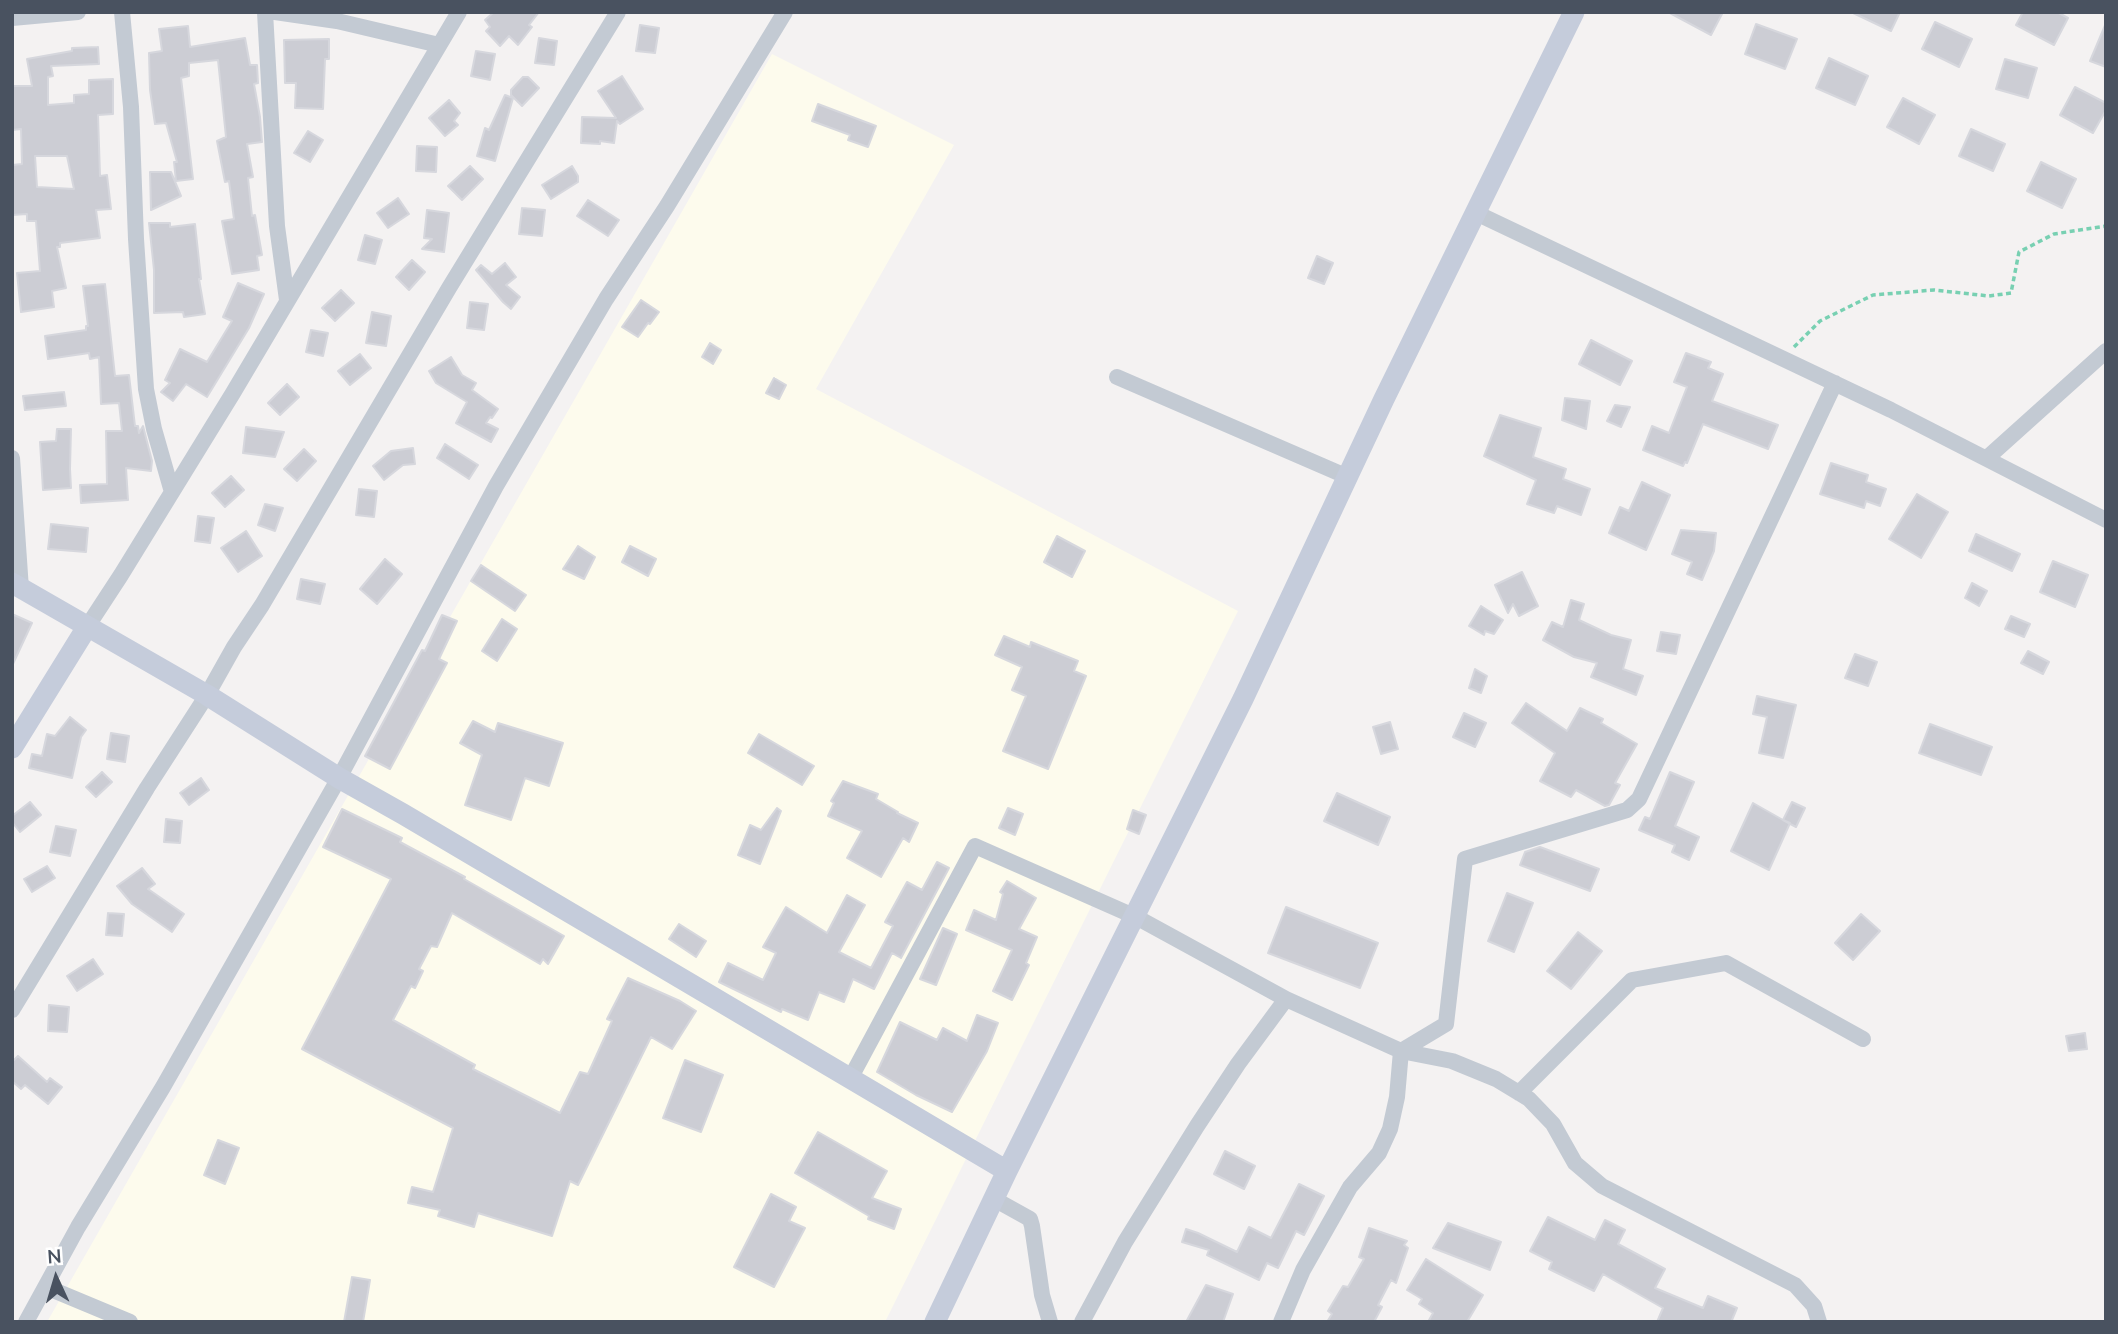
<!DOCTYPE html>
<style>
body{margin:0}
#map{position:relative;width:2118px;height:1334px;overflow:hidden;background:#f4f2f2;font-family:"Nunito Sans",sans-serif}
canvas{display:block}
.frame{position:absolute;inset:0;border:14px solid #495260;pointer-events:none}
.north{position:absolute;left:21px;top:1243px;width:70px;height:70px;-webkit-text-stroke:5px #fff;paint-order:stroke;rotate:356deg;font-size:19px;font-weight:700;line-height:28px;text-align:center;color:#495260}
.north::after{content:'';display:block;margin:auto;width:24px;height:32px;background:#495260;clip-path:polygon(50% 0,100% 100%,50% 72%,0 100%)}
</style>
<div id="map">
<canvas width="2118" height="1334"></canvas>
<div class="frame"></div>
<div class="north">N</div>
</div>
<script>
const context = document.querySelector('canvas').getContext('2d');
context.lineJoin = 'round';
function fillPath(path, color) {
  context.fillStyle = color;
  context.fill(path, 'evenodd');
}
function toPath(rows) {
  const path = new Path2D();
  for (const r of rows) {
    path.moveTo(r[0], r[1]);
    for (let i = 2; i < r.length; i += 2) path.lineTo(r[i], r[i + 1]);
  }
  return path;
}
function strokePath(path, color, width, dash) {
  context.strokeStyle = color;
  context.lineWidth = width;
  context.lineCap = dash ? 'butt' : 'round';
  context.setLineDash(dash || []);
  context.stroke(path);
}
const commercial = toPath([
 [772,54,954,145,816,389,1238,611,885,1322,47,1322]
]);
const building = toPath([
 [494,12,539,12,529,25,532,27,518,45,509,36,500,46,486,31,490,27,485,20,494,12],
 [1668,12,1723,12,1711,35,1668,12],
 [1851,12,1900,12,1891,31,1851,12],
 [2023,12,2057,12,2068,18,2054,45,2016,25,2023,12],
 [1935,22,1972,39,1959,67,1922,49,1935,22],
 [2106,23,2106,67,2090,61,2106,23],
 [1756,24,1797,39,1785,69,1745,54,1756,24],
 [640,25,659,28,655,53,636,51,640,25],
 [188,26,190,47,245,38,250,65,257,65,258,83,254,84,260,117,262,142,247,144,253,177,248,178,252,216,255,215,262,255,257,256,259,270,232,274,222,221,234,219,229,181,225,182,217,141,226,137,218,60,189,63,189,76,181,78,193,179,176,181,174,162,177,162,166,123,155,124,150,90,149,53,162,51,159,29,188,26],
 [539,38,557,41,554,65,535,63,539,38],
 [329,39,329,59,325,59,323,109,295,108,296,83,285,83,284,40,329,39],
 [98,47,99,64,51,66,53,76,48,77,48,105,74,103,74,95,89,94,89,80,113,79,113,114,98,115,100,176,107,175,111,209,96,210,100,238,60,243,60,247,57,247,66,288,52,291,54,307,21,312,17,273,40,271,36,221,27,221,27,214,12,215,12,165,22,164,21,129,12,130,12,86,32,86,27,59,72,51,72,48,98,47],
 [35,156,67,156,74,189,37,187,35,156],
 [476,51,495,54,490,80,471,76,476,51],
 [1829,58,1868,76,1855,105,1816,88,1829,58],
 [2005,59,2037,68,2028,98,1996,89,2005,59],
 [622,76,643,109,620,124,617,121,614,143,600,141,600,144,581,143,582,117,616,118,598,91,622,76],
 [523,77,528,77,539,88,522,106,511,95,511,90,523,77],
 [2075,87,2106,103,2106,110,2093,133,2060,115,2075,87],
 [505,95,513,98,495,161,477,156,485,128,489,130,505,95],
 [1903,98,1935,115,1919,144,1887,127,1903,98],
 [449,100,460,113,454,121,458,125,445,136,429,118,449,100],
 [818,104,876,126,868,147,848,140,850,135,812,121,818,104],
 [1971,129,2005,144,1993,171,1959,156,1971,129],
 [308,131,323,140,310,162,294,153,308,131],
 [417,146,437,147,436,172,416,171,417,146],
 [2041,162,2076,179,2062,208,2027,191,2041,162],
 [470,166,483,179,462,200,448,186,470,166],
 [572,166,578,176,578,182,551,199,542,185,572,166],
 [150,172,171,172,181,196,151,210,150,172],
 [398,198,409,214,388,228,377,213,398,198],
 [588,200,619,220,608,236,577,216,588,200],
 [522,208,545,210,542,236,519,234,522,208],
 [427,210,449,213,444,252,422,249,432,239,424,238,427,210],
 [149,223,170,223,170,227,195,224,201,279,199,279,205,314,184,317,183,312,154,313,154,270,149,223],
 [365,235,382,240,375,264,358,260,365,235],
 [1317,256,1333,263,1324,284,1308,278,1317,256],
 [412,260,425,272,409,290,396,277,412,260],
 [505,263,516,277,506,285,520,297,511,309,503,302,476,270,481,265,492,274,505,263],
 [238,283,264,294,249,328,207,397,186,384,173,401,161,392,170,383,165,380,180,349,207,362,232,321,223,317,238,283],
 [105,284,115,376,129,375,135,426,138,426,139,433,143,426,152,461,151,471,126,468,128,500,81,503,80,485,107,484,106,431,122,431,119,403,101,404,99,357,90,359,89,353,48,359,45,336,86,330,86,326,88,326,83,286,105,284],
 [341,290,354,303,335,321,322,308,341,290],
 [641,300,659,312,650,324,648,323,638,337,622,327,641,300],
 [470,302,488,304,484,330,467,328,470,302],
 [372,312,391,316,386,346,366,343,372,312],
 [311,330,328,333,323,356,306,352,311,330],
 [1591,340,1632,361,1620,385,1579,364,1591,340],
 [710,343,721,350,713,364,702,357,710,343],
 [1686,353,1711,362,1708,368,1723,374,1712,401,1778,425,1768,449,1703,424,1687,463,1685,462,1683,466,1643,450,1652,426,1669,433,1687,387,1674,382,1686,353],
 [360,354,371,368,350,385,338,371,360,354],
 [451,357,462,375,476,383,472,390,498,409,492,418,490,417,486,423,498,429,491,442,456,423,467,402,436,383,429,371,451,357],
 [774,378,786,385,779,399,766,393,774,378],
 [287,384,299,397,280,415,268,403,287,384],
 [64,392,66,406,25,410,23,396,64,392],
 [1565,398,1590,401,1586,429,1562,420,1565,398],
 [1615,405,1630,407,1621,427,1607,421,1615,405],
 [1500,415,1541,428,1533,457,1566,469,1563,479,1590,489,1581,515,1557,506,1554,513,1527,504,1536,480,1484,456,1500,415],
 [246,427,284,432,275,457,243,453,246,427],
 [57,429,71,429,70,469,71,488,43,490,40,442,56,441,57,429],
 [445,444,478,465,469,479,437,458,445,444],
 [413,448,415,464,403,465,384,480,373,466,391,451,413,448],
 [304,449,316,461,297,481,284,469,304,449],
 [1831,463,1868,475,1866,482,1886,489,1880,506,1866,501,1864,508,1820,494,1831,463],
 [231,476,244,490,225,507,212,493,231,476],
 [1642,482,1670,495,1646,550,1609,533,1620,507,1629,511,1642,482],
 [359,489,377,491,374,517,356,515,359,489],
 [1917,494,1948,512,1921,558,1889,539,1917,494],
 [265,504,283,508,275,531,258,525,265,504],
 [198,516,214,518,210,543,195,541,198,516],
 [51,524,88,528,86,552,48,549,51,524],
 [1681,530,1716,533,1714,551,1702,580,1687,574,1692,562,1672,554,1681,530],
 [246,531,262,556,238,572,221,548,246,531],
 [1976,534,2020,554,2012,571,1969,551,1976,534],
 [1057,536,1085,551,1072,577,1044,562,1057,536],
 [578,546,595,557,584,579,563,569,578,546],
 [630,546,656,559,648,576,622,562,630,546],
 [385,559,402,574,377,604,360,589,385,559],
 [2053,561,2088,575,2075,607,2040,592,2053,561],
 [481,565,526,595,515,611,471,581,481,565],
 [1522,572,1538,606,1519,616,1513,604,1508,613,1495,585,1522,572],
 [301,579,325,584,320,604,297,599,301,579],
 [1972,583,1987,591,1979,606,1965,598,1972,583],
 [1571,600,1584,604,1579,620,1611,635,1631,640,1623,669,1643,676,1636,695,1591,677,1597,663,1574,657,1543,640,1552,622,1563,627,1571,600],
 [1481,606,1503,620,1494,634,1485,631,1484,635,1469,626,1481,606],
 [12,614,32,623,12,666,12,614],
 [442,615,457,621,439,659,447,663,390,769,365,756,422,650,425,651,442,615],
 [2011,616,2030,624,2024,637,2005,629,2011,616],
 [502,619,517,629,497,661,482,651,502,619],
 [1661,632,1680,635,1676,654,1657,651,1661,632],
 [1004,636,1030,647,1031,642,1078,661,1074,671,1086,676,1048,769,1003,751,1026,696,1012,690,1022,667,995,655,1004,636],
 [2028,651,2049,662,2043,674,2021,663,2028,651],
 [1855,654,1877,662,1868,686,1845,678,1855,654],
 [1475,669,1487,676,1481,693,1469,688,1475,669],
 [1757,696,1796,705,1783,758,1759,753,1767,717,1753,714,1757,696],
 [1526,703,1567,731,1580,708,1603,719,1601,723,1637,744,1615,783,1620,785,1609,805,1605,806,1576,790,1571,797,1540,781,1555,753,1512,723,1526,703],
 [1464,713,1486,723,1475,747,1453,737,1464,713],
 [70,717,86,730,81,737,72,778,29,768,32,754,42,756,47,734,55,736,70,717],
 [473,721,495,732,498,723,563,743,549,786,525,778,511,820,465,805,482,755,460,743,473,721],
 [1390,722,1398,749,1381,754,1373,727,1390,722],
 [1930,724,1992,747,1981,775,1919,753,1930,724],
 [111,733,129,736,125,762,107,759,111,733],
 [759,734,814,766,802,785,748,753,759,734],
 [102,772,112,782,96,797,86,787,102,772],
 [1670,772,1694,782,1675,826,1699,837,1689,860,1672,852,1675,845,1639,830,1645,817,1650,819,1670,772],
 [201,778,209,790,189,805,180,793,201,778],
 [843,781,878,794,876,799,898,812,897,813,918,823,909,842,903,838,881,877,847,858,862,831,828,816,834,803,831,801,843,781],
 [1337,793,1390,817,1378,845,1324,821,1337,793],
 [30,802,41,815,20,832,12,822,12,816,30,802],
 [1792,802,1805,808,1796,827,1783,820,1790,823,1769,870,1731,851,1753,803,1783,820,1792,802],
 [777,808,781,811,760,864,738,855,750,825,761,830,777,808],
 [1008,808,1023,814,1015,835,999,828,1008,808],
 [342,809,402,838,400,842,465,877,464,879,564,936,548,964,543,959,540,964,452,913,437,947,431,946,419,969,423,971,415,988,411,986,393,1020,475,1065,473,1069,560,1113,580,1072,588,1074,612,1021,607,1019,628,978,680,1001,696,1011,672,1049,651,1037,578,1185,570,1181,552,1236,478,1213,474,1227,438,1216,440,1210,408,1203,412,1187,433,1192,453,1128,302,1049,391,879,323,847,342,809],
 [1133,810,1146,815,1139,834,1127,829,1133,810],
 [166,819,182,821,180,843,164,842,166,819],
 [56,826,76,830,70,856,50,852,56,826],
 [1540,847,1599,869,1590,891,1520,865,1525,852,1540,847],
 [937,862,949,868,901,958,892,953,874,989,853,979,844,1002,819,992,808,1020,782,1009,781,1012,719,982,728,963,763,980,776,953,763,947,786,907,827,933,847,895,865,905,839,952,871,968,893,926,885,922,907,882,922,890,937,862],
 [47,866,55,878,32,892,24,879,47,866],
 [142,868,155,884,148,889,184,914,172,932,132,904,117,886,142,868],
 [1007,881,1036,898,1019,929,1037,937,1026,963,1029,965,1012,1000,993,991,1012,950,966,930,974,910,996,920,1003,894,1000,892,1007,881],
 [1507,893,1533,903,1514,952,1488,941,1507,893],
 [1286,907,1378,943,1360,988,1268,953,1286,907],
 [108,913,124,914,122,936,106,935,108,913],
 [1861,914,1880,931,1853,960,1835,943,1861,914],
 [679,924,706,941,696,957,669,939,679,924],
 [943,928,957,934,936,985,920,979,943,928],
 [1578,932,1602,951,1571,989,1547,971,1578,932],
 [93,959,103,974,77,991,67,976,93,959],
 [49,1005,69,1007,67,1032,48,1031,49,1005],
 [977,1015,998,1023,987,1051,952,1112,916,1095,877,1072,900,1022,937,1040,943,1028,967,1041,977,1015],
 [2085,1033,2087,1049,2069,1051,2066,1036,2085,1033],
 [18,1056,47,1082,50,1078,62,1087,48,1104,25,1085,21,1089,12,1081,12,1062,18,1056],
 [685,1060,723,1075,701,1132,663,1118,685,1060],
 [818,1132,887,1171,872,1198,901,1209,894,1229,868,1219,869,1216,795,1173,818,1132],
 [218,1140,239,1148,225,1184,204,1175,218,1140],
 [1225,1151,1255,1166,1244,1189,1214,1174,1225,1151],
 [1299,1184,1324,1196,1304,1235,1296,1231,1278,1268,1267,1263,1259,1280,1207,1255,1209,1250,1182,1242,1186,1229,1198,1233,1237,1252,1249,1227,1271,1238,1299,1184],
 [771,1194,796,1207,789,1221,805,1228,774,1287,734,1267,771,1194],
 [1548,1217,1595,1240,1605,1220,1625,1230,1618,1244,1665,1269,1655,1288,1703,1308,1708,1296,1737,1308,1732,1320,1735,1322,1657,1322,1663,1308,1603,1274,1594,1291,1549,1269,1552,1262,1530,1251,1548,1217],
 [1448,1223,1501,1242,1490,1270,1433,1248,1448,1223],
 [1369,1228,1407,1241,1404,1245,1408,1248,1396,1283,1391,1280,1378,1305,1382,1307,1374,1322,1327,1322,1332,1314,1328,1311,1343,1286,1348,1287,1364,1259,1359,1257,1369,1228],
 [1426,1259,1483,1295,1467,1322,1428,1322,1433,1313,1419,1304,1422,1299,1407,1290,1426,1259],
 [352,1277,370,1280,363,1322,344,1322,352,1277],
 [1206,1285,1233,1294,1223,1322,1186,1322,1206,1285]
]);
const path = toPath([
 [1794,347,1820,321,1873,295,1934,290,1989,296,2011,293,2019,252,2054,234,2106,226]
]);
const street = toPath([
 [122,12,131,107,136,239,146,389,154,429,172,492],
 [265,12,277,226,287,300],
 [275,12,337,21,439,45],
 [12,18,78,12],
 [1476,213,1891,410,2106,520],
 [1117,377,1348,477],
 [12,458,21,589],
 [1987,458,2106,351],
 [87,627,121,575,233,393,459,12],
 [12,1010,147,788,207,695,234,647,262,605,449,288,618,12],
 [1401,1051,1446,1024,1465,859,1627,810,1639,799,1835,383],
 [850,1079,975,846,1136,917,1286,999,1401,1051,1452,1061,1496,1079,1529,1099,1553,1124,1575,1163,1602,1186,1795,1285,1814,1306,1819,1322],
 [1519,1093,1632,980,1726,963,1863,1039],
 [994,1199,1030,1219,1032,1226,1042,1295,1050,1322],
 [46,1287,130,1322],
 [26,1322,78,1227,163,1087,339,778,496,486,606,299,667,206,785,12],
 [1082,1322,1125,1242,1197,1126,1238,1064,1286,999],
 [1281,1322,1303,1270,1350,1187,1379,1153,1390,1129,1397,1097,1401,1051]
]);
const secondary = toPath([
 [12,583,207,695,339,778,403,814,1007,1171],
 [12,748,87,627],
 [935,1322,1007,1171,1243,699,1384,399,1574,12]
]);
fillPath(commercial, '#fdfbed');
fillPath(building, '#cccdd4');
strokePath(building, '#d6d7dd', 2);
strokePath(path, '#78d0b2', 3.5, [5, 3.5]);
strokePath(street, '#c3cad3', 16);
strokePath(secondary, '#c5ccdb', 21);
</script>
